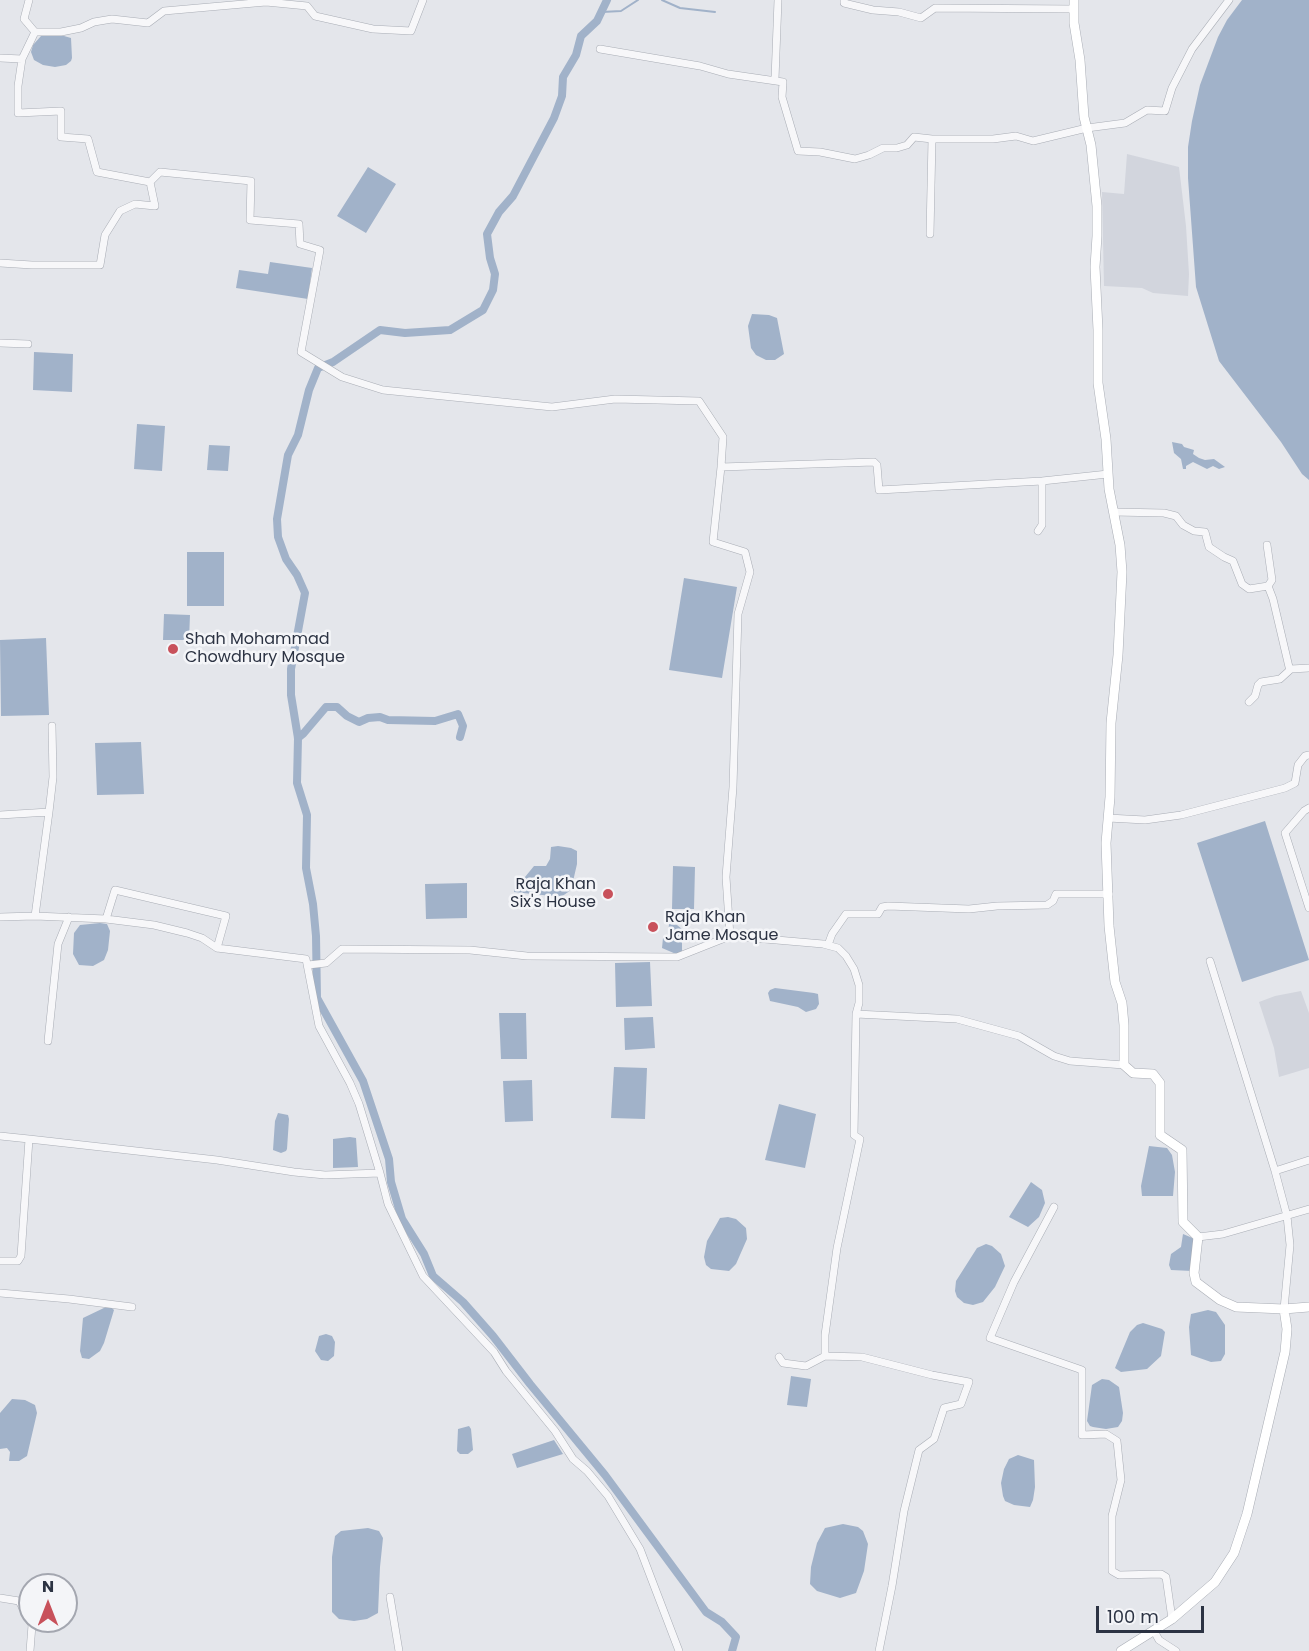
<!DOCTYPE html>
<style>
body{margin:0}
#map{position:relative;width:1309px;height:1651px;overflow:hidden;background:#e4e6eb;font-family:Poppins,sans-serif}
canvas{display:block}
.north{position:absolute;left:18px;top:1573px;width:60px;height:60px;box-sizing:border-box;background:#f4f5f8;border:2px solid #a4a7b0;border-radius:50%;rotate:0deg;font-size:16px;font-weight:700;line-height:24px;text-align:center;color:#2c3343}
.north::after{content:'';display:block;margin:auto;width:21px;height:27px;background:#c8515b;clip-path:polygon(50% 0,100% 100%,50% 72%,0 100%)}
.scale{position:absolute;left:1096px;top:1606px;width:108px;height:27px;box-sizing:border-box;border:3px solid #2c3343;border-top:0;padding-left:8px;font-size:18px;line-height:21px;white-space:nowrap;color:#2c3343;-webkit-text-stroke:4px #f4f5f8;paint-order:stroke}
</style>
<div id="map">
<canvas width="1309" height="1651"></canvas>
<div class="north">N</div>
<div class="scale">100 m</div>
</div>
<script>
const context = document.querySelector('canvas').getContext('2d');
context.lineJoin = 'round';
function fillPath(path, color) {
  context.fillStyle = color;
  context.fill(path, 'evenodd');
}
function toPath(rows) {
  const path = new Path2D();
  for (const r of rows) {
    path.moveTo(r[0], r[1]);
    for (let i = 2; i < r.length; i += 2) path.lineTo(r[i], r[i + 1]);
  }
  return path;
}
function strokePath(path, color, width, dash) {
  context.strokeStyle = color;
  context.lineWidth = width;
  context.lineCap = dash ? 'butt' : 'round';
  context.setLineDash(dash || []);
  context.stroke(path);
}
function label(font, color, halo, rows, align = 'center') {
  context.font = font + ' Poppins,sans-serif';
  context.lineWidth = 5;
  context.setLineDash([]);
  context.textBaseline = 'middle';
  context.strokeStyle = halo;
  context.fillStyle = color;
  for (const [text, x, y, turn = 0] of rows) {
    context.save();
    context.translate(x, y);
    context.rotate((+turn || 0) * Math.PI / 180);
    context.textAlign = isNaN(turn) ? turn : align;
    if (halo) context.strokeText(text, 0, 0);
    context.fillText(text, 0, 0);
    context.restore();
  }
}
const built = toPath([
 [1127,154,1179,167,1186,226,1189,274,1188,296,1153,293,1142,288,1104,286,1102,192,1124,194],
 [1301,991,1309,1013,1309,1068,1279,1077,1274,1048,1259,1002,1275,996]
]);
const water = toPath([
 [1242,0,1309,0,1309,480,1302,474,1281,442,1219,361,1196,287,1188,178,1188,147,1192,121,1200,85,1218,37,1227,20],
 [41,36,64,36,71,38,72,58,71,61,66,65,55,67,43,65,34,60,31,52,33,45],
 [368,167,396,184,366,233,337,216],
 [270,262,312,268,308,299,236,288,239,270,268,274],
 [752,314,769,315,777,318,784,354,775,360,766,360,756,355,751,348,748,326],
 [34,352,73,354,72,392,33,390],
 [137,424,165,426,162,471,134,469],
 [1172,442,1182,444,1184,447,1194,450,1193,454,1199,458,1205,460,1214,459,1225,467,1219,469,1213,466,1207,469,1193,462,1186,466,1186,469,1183,469,1181,459,1174,453],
 [209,445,230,446,228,471,207,470],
 [187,552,224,552,224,606,187,606],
 [684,578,737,587,722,678,669,670],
 [164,614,190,615,189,640,163,640],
 [46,638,49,715,1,716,0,640],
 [141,742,144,794,97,795,95,743],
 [1265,821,1309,960,1242,982,1197,843],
 [558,846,571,848,577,851,577,864,571,890,561,897,514,892,515,877,525,877,534,866,546,866,550,859,551,847],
 [673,866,695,867,694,909,672,909],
 [467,883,467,918,426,919,425,884],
 [100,923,107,924,110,931,108,950,104,960,93,966,79,965,73,954,74,933,80,925],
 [669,924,677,925,682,929,682,952,676,954,662,948,663,938,668,937],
 [650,962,652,1006,616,1007,615,963],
 [775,988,814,993,818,994,819,1004,816,1009,806,1012,798,1007,770,1001,768,993,770,990],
 [499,1013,526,1013,527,1059,501,1059],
 [653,1017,655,1048,625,1050,624,1018],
 [614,1067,647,1068,645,1119,611,1118],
 [532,1080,533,1121,505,1122,503,1081],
 [779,1104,816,1114,805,1168,765,1160],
 [278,1113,288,1115,289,1119,287,1149,286,1151,281,1153,273,1150,275,1121],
 [350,1137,356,1138,358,1167,333,1168,333,1139],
 [1149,1146,1167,1148,1172,1155,1175,1172,1173,1196,1142,1196,1141,1186],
 [1031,1182,1042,1190,1045,1203,1039,1217,1028,1227,1009,1217],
 [728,1217,736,1219,746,1228,747,1239,736,1264,729,1271,711,1269,706,1265,704,1257,707,1241,720,1218],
 [1183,1234,1195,1239,1192,1271,1171,1270,1169,1265,1171,1254,1181,1247],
 [986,1244,992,1246,1001,1254,1005,1266,995,1287,983,1302,973,1305,964,1303,957,1297,955,1291,956,1281,977,1248],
 [108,1306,111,1307,114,1310,104,1343,100,1351,89,1359,82,1358,80,1351,83,1318],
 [1208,1310,1216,1312,1225,1325,1225,1354,1221,1361,1211,1362,1191,1355,1189,1327,1191,1314],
 [1143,1323,1162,1329,1165,1332,1161,1356,1147,1369,1121,1372,1115,1368,1130,1332,1137,1325],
 [326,1334,332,1336,335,1342,334,1356,328,1361,321,1360,315,1351,319,1336],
 [791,1376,811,1379,807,1407,787,1405],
 [1102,1379,1109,1380,1119,1387,1123,1413,1122,1421,1118,1427,1106,1429,1093,1427,1090,1426,1087,1421,1092,1385],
 [12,1399,25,1400,35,1405,37,1413,27,1456,19,1461,9,1461,10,1452,7,1448,0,1449,0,1413],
 [469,1426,471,1429,473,1450,468,1454,460,1454,457,1451,458,1429],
 [554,1440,563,1454,517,1468,512,1454],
 [1018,1455,1034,1460,1035,1487,1033,1500,1030,1507,1014,1505,1005,1501,1003,1496,1001,1483,1004,1469,1009,1459],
 [843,1524,858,1527,863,1531,868,1544,864,1571,856,1593,840,1598,817,1591,810,1584,811,1567,817,1543,825,1528],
 [368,1528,379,1531,383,1538,380,1567,378,1613,367,1619,354,1621,339,1619,332,1612,332,1557,335,1536,341,1531]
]);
const stream = toPath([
 [662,0,680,8,715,12],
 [602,12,621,11,638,0]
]);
const canal = toPath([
 [607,0,597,21,581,36,576,55,563,77,562,96,554,118,513,196,499,212,487,234,490,258,495,274,493,290,483,310,450,330,405,333,380,330,333,362,318,368,309,390,298,435,288,455,277,519,278,537,286,559,297,575,305,593,291,669,291,695,298,738,297,783,307,815,306,868,313,904,316,936,317,998,363,1081,389,1159,391,1182,402,1219,424,1254,433,1276,463,1302,493,1336,530,1384,605,1475,706,1612,722,1622,736,1637,732,1651],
 [298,738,303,734,326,707,337,707,347,716,359,722,368,718,380,717,388,720,435,721,458,714,463,726,460,737]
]);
const street = toPath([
 [29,0,24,19,35,32],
 [423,0,411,31,373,29,315,16,307,6,266,2,164,11,148,23,112,19,94,22,81,28,61,32,35,32,22,59,18,86,18,113,61,111,61,137,88,139,97,172,150,182,160,172,251,181,250,220,299,224,300,244,320,250,301,352,342,377,383,390,552,407,615,399,699,401,723,437,721,467,874,462,877,465,879,490,1042,481,1108,474],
 [844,0,844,3,873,10,899,12,921,18,935,8,1074,9],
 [600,49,700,66,728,74,783,82,782,97,798,151,820,152,855,159,869,155,883,148,897,148,907,145,914,137,932,139],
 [0,58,22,59],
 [775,79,778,0],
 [930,234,932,139,993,139,1016,136,1033,141,1087,128,1125,123,1147,110,1165,111,1172,88,1192,49,1229,0],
 [0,263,32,265,100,265,105,235,120,211,135,204,155,206,150,182],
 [0,343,28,344],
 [721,467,713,542,745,552,750,572,738,614,733,787,726,877,730,936,823,944,838,948,846,956,854,969,859,985,859,1003,856,1014,854,1135,860,1139,837,1248,825,1335,825,1356],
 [1114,512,1164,513,1176,516,1183,525,1194,531,1205,532,1209,547,1224,557,1233,561,1242,584,1249,589,1268,586,1272,580,1267,545],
 [1038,531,1042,525,1042,481],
 [1268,586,1273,599,1289,667,1291,669,1309,668],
 [1249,702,1255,696,1258,685,1261,682,1280,679,1291,669],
 [1309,808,1304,811,1285,833,1309,908],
 [49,812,35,916,106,919,115,890,226,916,217,948,306,959,319,1026,350,1083,359,1104,380,1173,388,1204,423,1276,494,1352,506,1371,555,1431,573,1459,587,1471,608,1496,640,1549,679,1651],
 [0,815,49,812,53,777,52,726],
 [1108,818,1145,820,1181,815,1285,788,1295,783,1298,765,1305,756,1309,755],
 [0,917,35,916],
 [106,919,154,925,187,933,202,938,217,948],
 [828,945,832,934,846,914,878,914,882,907,888,906,969,909,997,906,1047,905,1053,901,1056,894,1109,894],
 [1210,961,1275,1171],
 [308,965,326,963,342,949,470,950,527,956,677,957,730,936],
 [856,1014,957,1019,1019,1036,1054,1056,1070,1061,1124,1065],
 [48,1041,58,944,69,917],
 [0,1136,29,1139],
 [1054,1207,1014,1282,990,1338,1082,1370,1082,1435,1106,1434,1117,1441,1121,1480,1112,1516,1112,1571,1119,1575,1161,1574,1166,1577,1172,1619],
 [1198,1237,1223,1234,1309,1209],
 [0,1261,18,1261,21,1256,29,1139,217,1160,294,1172,325,1175,380,1173],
 [0,1293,69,1299,132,1307],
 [1284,1309,1290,1245,1287,1216,1275,1171,1309,1160],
 [779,1357,783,1363,806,1366,825,1356,862,1357,932,1375,969,1382,961,1404,944,1408,934,1439,919,1450,904,1511,892,1586,879,1651],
 [390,1597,399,1651],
 [0,1598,19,1601,30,1621],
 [30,1621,32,1625,30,1651],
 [1154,1631,1159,1640,1176,1651]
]);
const secondary = toPath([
 [1074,0,1074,23,1080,60,1084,117,1091,145,1097,206,1097,236,1095,267,1098,330,1098,383,1106,439,1109,489,1120,545,1122,572,1118,655,1111,723,1110,797,1106,843,1109,926,1115,982,1122,1003,1124,1025,1124,1065,1133,1073,1153,1074,1160,1083,1160,1135,1182,1150,1183,1222,1198,1237,1194,1273,1196,1282,1220,1300,1236,1307,1284,1309,1309,1307],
 [1121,1651,1172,1619,1215,1582,1234,1553,1247,1514,1285,1352,1287,1329,1284,1309]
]);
const markers = [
 [173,649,6,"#c8515b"],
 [608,894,6,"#c8515b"],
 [653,927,6,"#c8515b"]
];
const poiNames = [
 ["Shah Mohammad",185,640],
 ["Chowdhury Mosque",185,658],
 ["Raja Khan",596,885,"right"],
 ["Six's House",596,903,"right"],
 ["Raja Khan",665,918],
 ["Jame Mosque",665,936]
];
fillPath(built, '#d2d5dd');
fillPath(water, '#a1b2c9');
strokePath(stream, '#a1b2c9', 2);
strokePath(canal, '#a1b2c9', 8);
strokePath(street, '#a9adb5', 8);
strokePath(secondary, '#a9adb5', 10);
strokePath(street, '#f7f7f9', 7);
strokePath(secondary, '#fff', 9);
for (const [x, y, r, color] of markers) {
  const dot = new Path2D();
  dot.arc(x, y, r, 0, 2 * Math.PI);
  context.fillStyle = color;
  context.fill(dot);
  strokePath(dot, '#f4f5f8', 2);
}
label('16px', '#2c3343', '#f4f5f8', poiNames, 'left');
</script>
